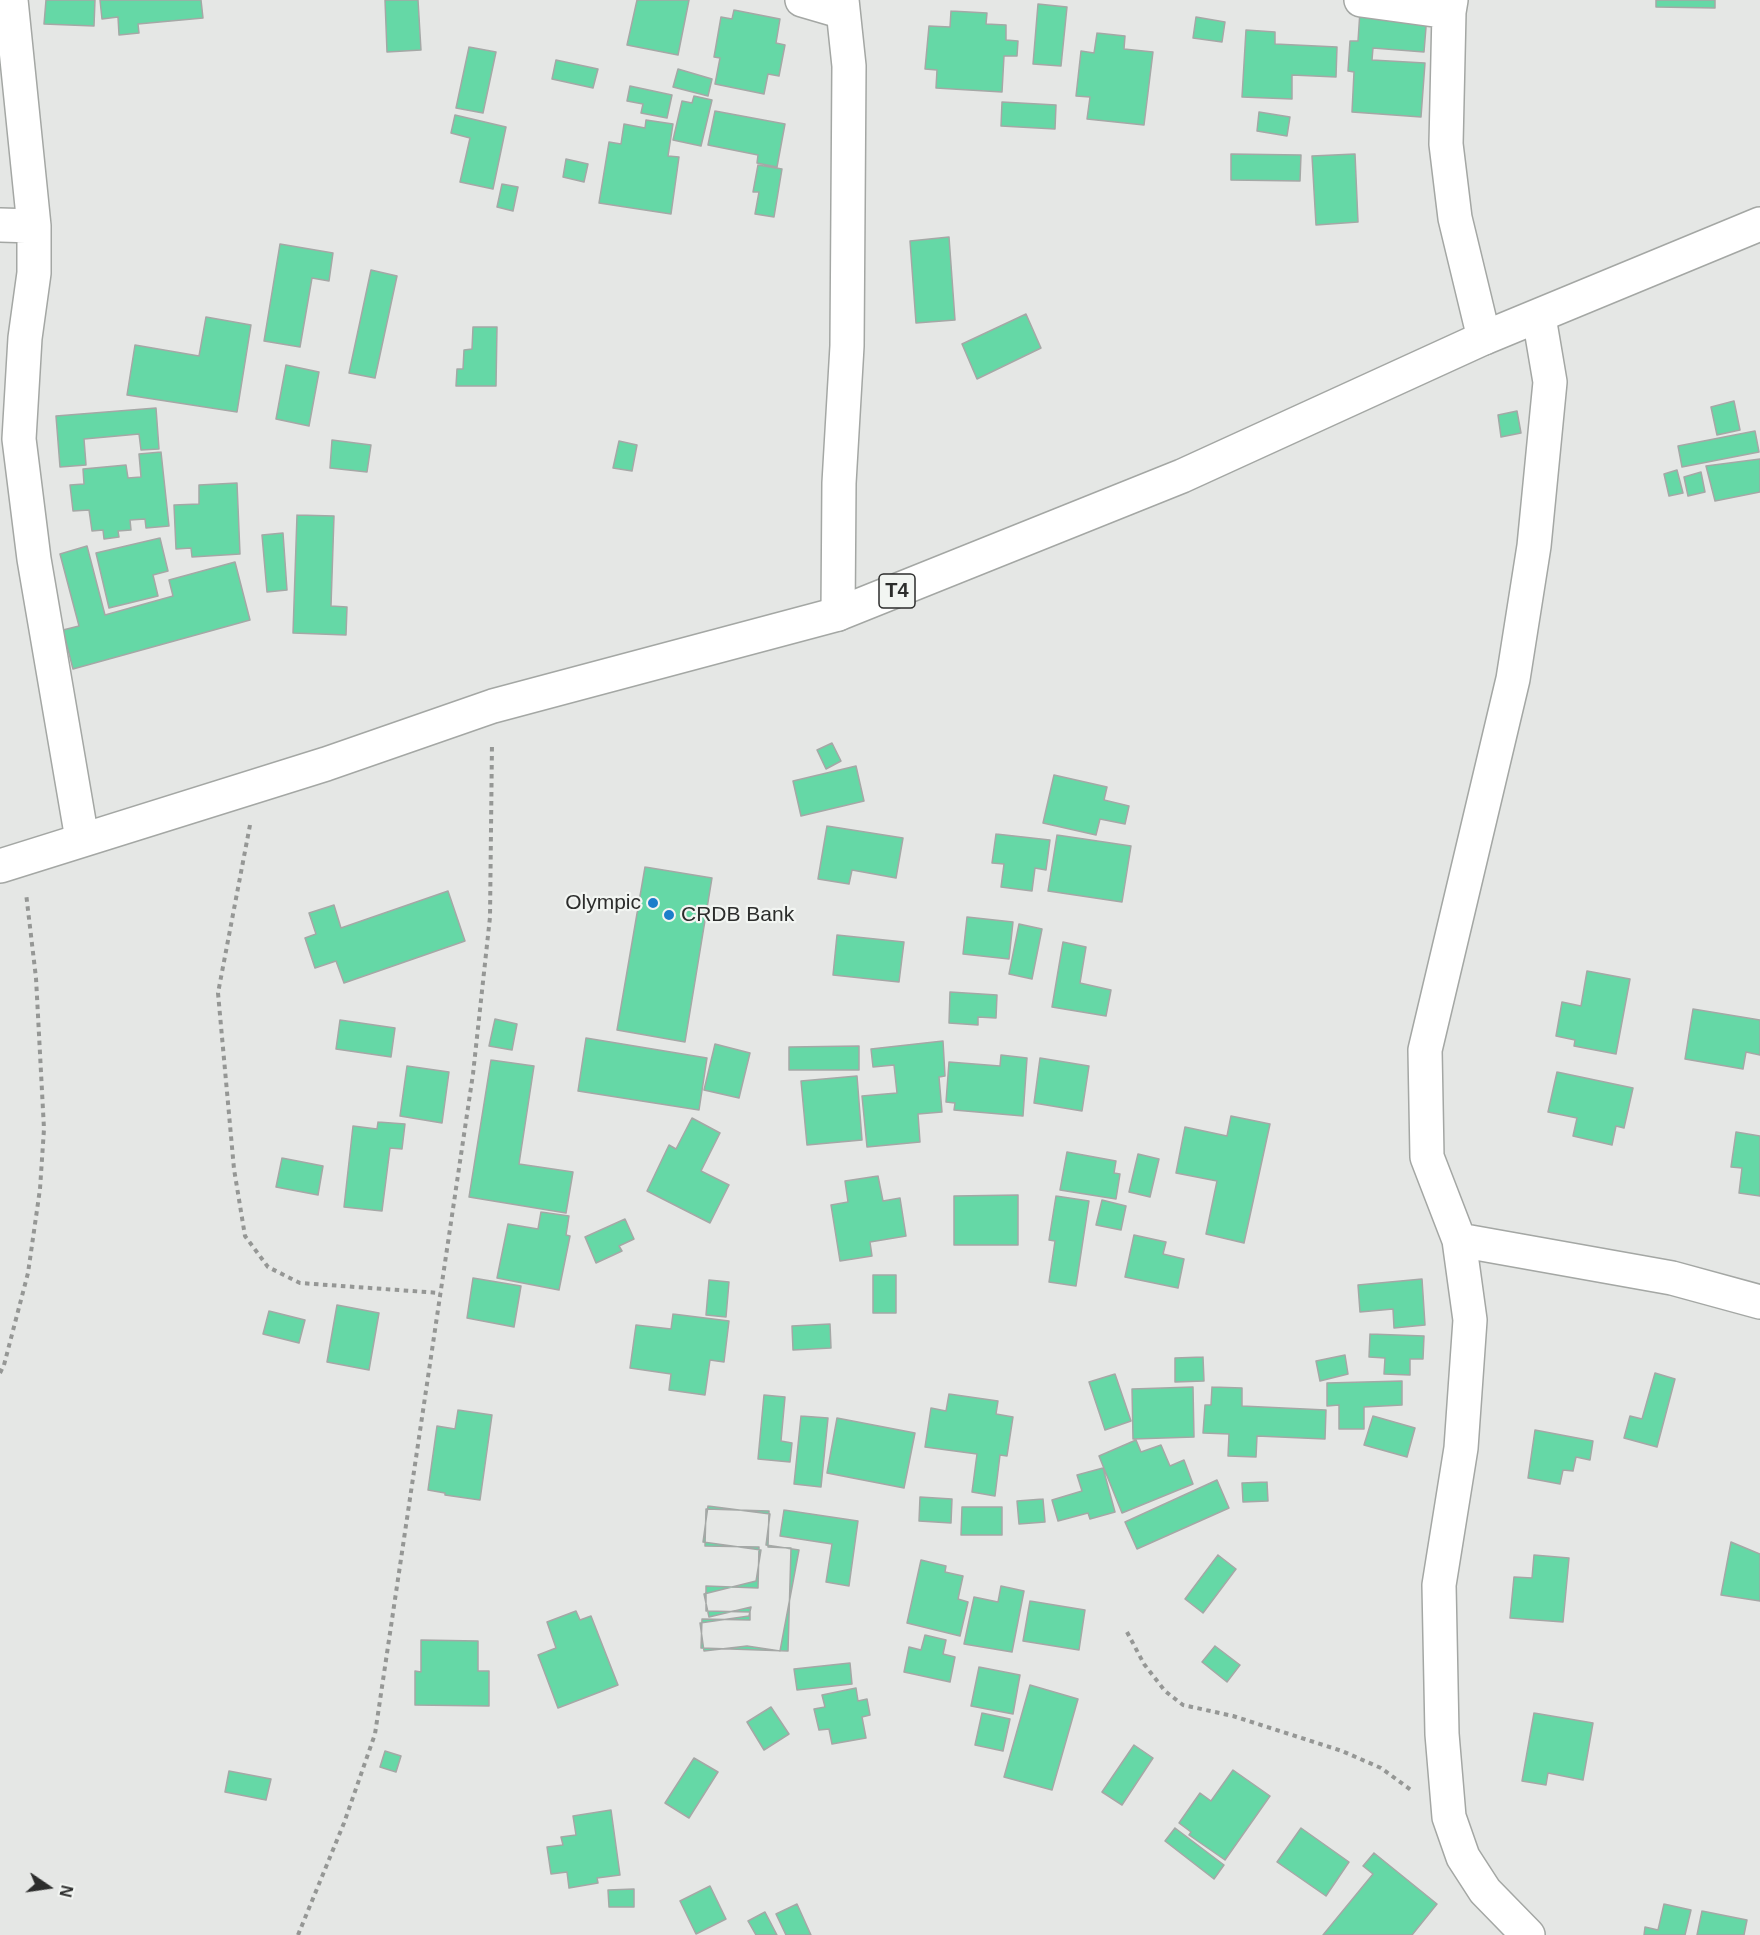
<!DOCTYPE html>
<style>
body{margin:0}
#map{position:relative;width:1760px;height:1935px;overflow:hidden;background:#e5e7e5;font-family:Helvetica,sans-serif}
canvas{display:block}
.north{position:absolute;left:18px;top:1857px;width:60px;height:60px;-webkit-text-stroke:4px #f2f5f2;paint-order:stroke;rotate:103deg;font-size:16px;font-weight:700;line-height:24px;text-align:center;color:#2c2d2c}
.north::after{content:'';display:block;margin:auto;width:21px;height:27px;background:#2c2d2c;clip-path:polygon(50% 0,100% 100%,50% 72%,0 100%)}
</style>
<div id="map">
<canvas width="1760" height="1935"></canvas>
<div class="north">N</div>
</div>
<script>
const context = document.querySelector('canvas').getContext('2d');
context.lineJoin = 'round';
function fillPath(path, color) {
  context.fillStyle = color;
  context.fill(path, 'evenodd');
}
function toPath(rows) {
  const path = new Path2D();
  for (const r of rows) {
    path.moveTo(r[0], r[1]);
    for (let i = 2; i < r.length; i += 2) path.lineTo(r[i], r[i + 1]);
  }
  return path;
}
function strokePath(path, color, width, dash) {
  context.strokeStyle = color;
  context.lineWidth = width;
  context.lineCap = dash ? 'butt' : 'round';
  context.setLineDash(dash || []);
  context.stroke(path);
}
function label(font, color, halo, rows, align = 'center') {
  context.font = font + ' Helvetica,sans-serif';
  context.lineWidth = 4.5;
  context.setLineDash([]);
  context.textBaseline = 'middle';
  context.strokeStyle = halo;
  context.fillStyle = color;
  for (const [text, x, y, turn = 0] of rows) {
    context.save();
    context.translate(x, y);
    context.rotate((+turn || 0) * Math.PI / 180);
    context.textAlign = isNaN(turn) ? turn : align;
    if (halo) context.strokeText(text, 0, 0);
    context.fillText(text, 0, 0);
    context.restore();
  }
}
const building = toPath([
 [46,0,95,0,94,26,44,24,46,0],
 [100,0,201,0,203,18,138,24,139,33,119,35,118,17,102,19,100,0],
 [385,0,418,0,421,50,387,52,385,0],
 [637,0,689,0,678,55,627,45,637,0],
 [1656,0,1715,0,1715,8,1656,7,1656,0],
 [1038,4,1067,7,1061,66,1033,64,1038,4],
 [734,10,780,19,776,43,785,45,779,76,768,74,764,94,715,84,720,58,714,57,721,17,732,19,734,10],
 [951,11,987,13,986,24,1006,25,1006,40,1018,41,1017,56,1004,56,1002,92,936,88,937,70,925,69,929,26,950,27,951,11],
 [1360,11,1427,15,1424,52,1373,48,1372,60,1425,63,1421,117,1352,112,1354,72,1348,71,1350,41,1358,41,1360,11],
 [1196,17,1225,22,1222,42,1193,38,1196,17],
 [1246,30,1275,32,1275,44,1337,47,1336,77,1292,75,1292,99,1242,97,1246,30],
 [1097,33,1125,36,1124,49,1153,52,1144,125,1087,119,1090,97,1076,96,1081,51,1094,53,1097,33],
 [469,47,496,52,483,113,456,108,469,47],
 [556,60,598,69,593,88,552,79,556,60],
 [678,69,712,79,708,96,673,87,678,69],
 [630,86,672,95,667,118,641,113,643,104,627,101,630,86],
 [694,96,712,100,701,146,673,140,682,101,692,103,694,96],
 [1002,102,1056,105,1055,129,1001,126,1002,102],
 [715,111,785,124,777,167,757,163,758,155,708,145,715,111],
 [1259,112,1290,117,1287,136,1257,131,1259,112],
 [455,115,506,127,493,189,460,182,470,138,451,133,455,115],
 [646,120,673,124,668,156,679,157,671,214,599,203,609,142,621,144,624,124,645,128,646,120],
 [1231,154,1301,155,1300,181,1231,180,1231,154],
 [1355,154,1358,222,1316,225,1312,156,1355,154],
 [566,159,588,164,584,182,563,177,566,159],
 [758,165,782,169,774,217,755,214,759,192,753,192,758,165],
 [502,184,518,187,513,211,497,207,502,184],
 [949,237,955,320,916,323,910,241,949,237],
 [280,244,333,253,329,281,312,278,300,347,264,341,280,244],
 [371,270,397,276,375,378,349,373,371,270],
 [1026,314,1041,348,977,379,962,344,1026,314],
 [206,317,251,325,237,412,127,395,135,345,199,356,206,317],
 [473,327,497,327,496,386,456,386,457,369,463,369,464,350,472,349,473,327],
 [286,365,319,372,309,426,276,419,286,365],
 [1734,401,1740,430,1717,435,1711,407,1734,401],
 [156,408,159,449,141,450,139,434,84,439,86,465,60,467,56,416,156,408],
 [1517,411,1521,433,1501,437,1498,415,1517,411],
 [1755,431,1759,452,1682,467,1678,446,1755,431],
 [332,440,371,445,367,472,330,468,332,440],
 [619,441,637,445,632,471,613,468,619,441],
 [161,452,169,526,146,528,145,519,130,520,131,530,118,531,119,537,104,539,103,530,92,531,89,510,73,511,70,485,84,484,83,469,126,465,128,478,141,477,139,454,161,452],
 [1760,459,1760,492,1715,501,1706,466,1760,459],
 [1677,470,1683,493,1669,496,1664,474,1677,470],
 [1701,472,1705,492,1688,496,1684,477,1701,472],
 [237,483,240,554,192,557,191,548,176,549,174,505,199,504,199,485,237,483],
 [297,515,334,516,331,606,347,607,346,635,293,633,297,515],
 [283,533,287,590,267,592,262,535,283,533],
 [160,538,168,571,153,575,158,596,109,608,96,553,160,538],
 [87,546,105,615,173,596,169,580,235,562,250,620,73,669,63,630,79,626,60,554,87,546],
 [832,743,841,761,826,769,817,750,832,743],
 [856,766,864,801,801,816,793,781,856,766],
 [1054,775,1107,787,1104,800,1129,806,1125,824,1100,819,1096,835,1043,823,1054,775],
 [827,826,903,838,896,878,852,870,849,884,818,879,827,826],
 [996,834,1050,840,1046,870,1035,868,1032,891,1001,887,1004,864,992,863,996,834],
 [1057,835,1131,846,1122,902,1048,891,1057,835],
 [645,867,712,878,685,1042,617,1030,645,867],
 [448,891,465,941,344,983,336,961,315,968,305,938,316,934,309,913,334,905,341,928,448,891],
 [967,917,1013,922,1009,959,963,954,967,917],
 [1019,924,1042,929,1032,979,1009,974,1019,924],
 [837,935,904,942,899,982,833,975,837,935],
 [1063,942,1086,947,1080,983,1111,990,1106,1016,1052,1007,1063,942],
 [1587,971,1630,979,1616,1054,1574,1046,1575,1040,1556,1036,1562,1002,1581,1006,1587,971],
 [950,992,997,995,996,1018,978,1017,978,1025,949,1023,950,992],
 [1693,1009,1760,1020,1760,1055,1746,1052,1743,1069,1685,1059,1693,1009],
 [495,1019,517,1024,512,1050,489,1046,495,1019],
 [340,1020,395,1028,391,1057,336,1049,340,1020],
 [586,1038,707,1058,699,1110,578,1091,586,1038],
 [943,1041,945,1076,939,1077,942,1112,918,1114,920,1142,867,1147,862,1096,897,1093,894,1065,873,1067,871,1049,943,1041],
 [715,1044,750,1053,739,1098,704,1090,715,1044],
 [859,1046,859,1070,789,1070,789,1047,859,1046],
 [1001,1055,1027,1058,1023,1116,954,1110,955,1103,946,1102,949,1062,1000,1066,1001,1055],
 [1040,1058,1089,1066,1082,1111,1034,1103,1040,1058],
 [491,1060,534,1066,519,1164,573,1172,566,1213,469,1197,491,1060],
 [407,1066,449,1072,442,1123,400,1116,407,1066],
 [1557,1072,1633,1088,1624,1128,1616,1126,1612,1145,1573,1136,1577,1118,1548,1112,1557,1072],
 [857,1076,862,1140,807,1145,801,1081,857,1076],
 [1231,1116,1270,1124,1244,1243,1206,1234,1217,1181,1176,1173,1185,1127,1227,1136,1231,1116],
 [692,1118,720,1133,701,1171,729,1185,710,1223,647,1191,669,1145,676,1149,692,1118],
 [378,1122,405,1124,402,1149,390,1148,382,1211,344,1207,353,1126,377,1129,378,1122],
 [1736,1132,1760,1136,1760,1196,1739,1193,1742,1168,1731,1167,1736,1132],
 [1067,1152,1116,1161,1114,1173,1120,1174,1116,1199,1060,1190,1067,1152],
 [1138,1154,1159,1159,1150,1197,1129,1192,1138,1154],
 [282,1158,323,1166,318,1195,276,1187,282,1158],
 [878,1176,883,1201,900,1198,906,1236,870,1242,872,1256,840,1261,831,1205,848,1202,845,1181,878,1176],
 [1018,1195,1018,1245,954,1245,954,1196,1018,1195],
 [1056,1196,1089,1201,1076,1286,1049,1282,1055,1241,1049,1240,1056,1196],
 [1102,1200,1126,1206,1121,1230,1096,1225,1102,1200],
 [541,1212,569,1216,566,1235,570,1236,559,1290,497,1278,508,1224,538,1229,541,1212],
 [625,1219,634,1239,619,1246,622,1251,596,1263,585,1237,625,1219],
 [1134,1235,1166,1242,1163,1254,1184,1259,1178,1288,1125,1277,1134,1235],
 [873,1275,896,1275,896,1313,873,1313,873,1275],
 [473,1278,521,1286,514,1327,467,1318,473,1278],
 [1422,1279,1425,1325,1394,1328,1393,1309,1360,1312,1358,1285,1422,1279],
 [709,1280,729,1282,726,1317,706,1315,709,1280],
 [337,1305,379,1313,369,1370,327,1362,337,1305],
 [269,1311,305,1320,299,1343,263,1334,269,1311],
 [673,1314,729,1321,724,1362,710,1360,705,1395,669,1390,671,1374,630,1368,636,1325,671,1329,673,1314],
 [830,1324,831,1348,793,1350,792,1326,830,1324],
 [1370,1334,1424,1336,1423,1359,1410,1359,1410,1375,1384,1374,1385,1358,1369,1357,1370,1334],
 [1345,1355,1348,1374,1320,1381,1316,1361,1345,1355],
 [1203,1357,1204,1381,1175,1382,1175,1358,1203,1357],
 [1655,1373,1675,1379,1657,1447,1624,1438,1630,1416,1642,1419,1655,1373],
 [1115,1374,1131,1421,1105,1430,1089,1382,1115,1374],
 [1402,1381,1402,1405,1364,1407,1364,1429,1339,1429,1339,1405,1327,1406,1327,1383,1402,1381],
 [1193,1387,1194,1437,1133,1439,1132,1389,1193,1387],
 [1212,1387,1242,1388,1242,1406,1326,1410,1325,1439,1257,1436,1256,1457,1228,1456,1229,1434,1203,1433,1205,1405,1211,1405,1212,1387],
 [949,1394,998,1401,996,1414,1013,1417,1007,1456,1000,1455,995,1496,972,1492,977,1454,925,1447,931,1408,946,1411,949,1394],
 [764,1395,785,1397,781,1441,792,1443,790,1462,758,1459,764,1395],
 [458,1410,492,1415,480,1500,445,1495,445,1493,428,1490,437,1426,455,1429,458,1410],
 [801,1416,828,1418,821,1487,794,1484,801,1416],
 [1373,1416,1415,1428,1407,1457,1364,1445,1373,1416],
 [837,1418,915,1433,904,1488,827,1473,837,1418],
 [1535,1430,1593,1441,1590,1460,1576,1457,1573,1471,1563,1470,1560,1484,1528,1478,1535,1430],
 [1136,1440,1141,1452,1161,1445,1170,1466,1184,1460,1193,1484,1122,1513,1099,1456,1136,1440],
 [1103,1468,1115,1512,1090,1519,1088,1513,1058,1521,1052,1500,1082,1491,1077,1475,1103,1468],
 [1217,1480,1229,1508,1137,1549,1125,1522,1217,1480],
 [1267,1482,1268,1501,1243,1502,1242,1483,1267,1482],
 [920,1497,952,1499,951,1523,919,1521,920,1497],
 [1043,1499,1045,1522,1019,1524,1017,1501,1043,1499],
 [708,1506,770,1514,766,1545,799,1550,780,1651,747,1646,704,1651,700,1623,749,1616,751,1607,709,1617,704,1594,756,1581,761,1550,703,1542,708,1506],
 [962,1507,1002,1507,1002,1535,961,1535,962,1507],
 [706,1509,769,1511,768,1547,791,1548,788,1651,701,1648,702,1619,750,1620,750,1612,706,1611,706,1586,758,1588,759,1547,705,1546,706,1509],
 [784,1510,858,1521,849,1586,826,1582,832,1544,780,1536,784,1510],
 [1731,1542,1760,1554,1760,1601,1721,1595,1731,1542],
 [1218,1555,1236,1569,1203,1613,1185,1599,1218,1555],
 [1534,1555,1569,1558,1563,1622,1510,1618,1514,1577,1532,1578,1534,1555],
 [921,1560,946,1566,945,1572,963,1576,958,1599,968,1602,960,1636,907,1623,921,1560],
 [1001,1586,1024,1591,1012,1652,964,1644,974,1597,998,1602,1001,1586],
 [1030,1601,1085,1610,1079,1650,1023,1641,1030,1601],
 [576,1611,580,1620,591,1616,618,1685,558,1708,538,1655,556,1648,547,1622,576,1611],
 [925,1635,946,1640,943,1654,955,1657,950,1682,904,1672,909,1647,921,1650,925,1635],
 [421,1640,478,1641,478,1671,489,1671,489,1706,415,1705,415,1671,421,1672,421,1640],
 [1215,1646,1240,1665,1227,1682,1202,1662,1215,1646],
 [850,1663,852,1684,797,1690,794,1669,850,1663],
 [979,1667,1020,1675,1013,1714,971,1706,979,1667],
 [1030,1685,1078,1699,1052,1790,1004,1777,1030,1685],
 [856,1688,858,1701,867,1699,870,1715,862,1717,866,1738,832,1744,829,1729,819,1730,814,1709,825,1707,822,1695,856,1688],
 [771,1707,789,1734,764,1750,747,1722,771,1707],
 [982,1713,1010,1719,1003,1751,975,1745,982,1713],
 [1534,1713,1593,1723,1583,1780,1548,1773,1546,1785,1522,1781,1534,1713],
 [1134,1745,1153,1758,1122,1805,1102,1792,1134,1745],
 [385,1751,401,1756,396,1772,380,1767,385,1751],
 [694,1758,718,1772,689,1818,665,1803,694,1758],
 [1233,1770,1270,1796,1225,1860,1189,1835,1191,1832,1179,1823,1200,1793,1211,1801,1233,1770],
 [229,1771,271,1779,266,1800,225,1792,229,1771],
 [611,1810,620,1875,597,1878,598,1883,569,1888,567,1872,551,1874,547,1847,563,1845,561,1837,576,1835,573,1816,611,1810],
 [1175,1828,1224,1865,1214,1879,1165,1841,1175,1828],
 [1301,1828,1349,1862,1326,1896,1277,1862,1301,1828],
 [1374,1853,1437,1904,1412,1935,1323,1935,1373,1874,1363,1866,1374,1853],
 [710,1886,726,1919,696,1934,680,1901,710,1886],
 [634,1889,634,1907,609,1907,608,1890,634,1889],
 [797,1904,811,1935,786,1935,776,1914,797,1904],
 [1664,1904,1691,1910,1685,1935,1644,1935,1645,1927,1658,1930,1664,1904],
 [1702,1911,1747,1920,1744,1935,1697,1935,1702,1911],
 [765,1912,777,1935,756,1935,748,1921,765,1912]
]);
const path = toPath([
 [250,825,218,993,234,1169,245,1236,268,1267,300,1283,440,1293],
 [0,1373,4,1365,28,1273,40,1189,44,1129,36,978,26,893],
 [1127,1632,1144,1664,1165,1691,1183,1705,1233,1716,1342,1751,1381,1768,1411,1790],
 [298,1935,344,1823,375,1734,473,1074,490,917,492,743]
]);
const street = toPath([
 [11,0,34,226,34,273,25,338,19,439,34,559,82,839],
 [802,0,843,12],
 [1361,0,1449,12],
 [1451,0,1449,12,1446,144,1455,218,1484,338],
 [0,225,34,226],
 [1539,317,1550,382,1534,546,1513,679,1425,1050,1427,1157,1459,1240,1672,1278,1760,1302],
 [838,614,839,483,847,346,849,66,842,0],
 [1459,1240,1470,1320,1461,1448,1439,1585,1442,1734,1449,1817,1463,1857,1485,1891,1528,1935]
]);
const highway = toPath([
 [0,866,326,764,493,706,838,614,1182,476,1484,338,1760,224]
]);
const markers = [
 [653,903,6,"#1c7eca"],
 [669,915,6,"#1c7eca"]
];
const shields = [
 [897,591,36]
];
const shieldNames = [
 ["T4",897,591]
];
const poiNames = [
 ["Olympic",641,903],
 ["CRDB Bank",681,915,"left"]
];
fillPath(building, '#65d8a6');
strokePath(building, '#a5a8a6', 1.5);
strokePath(street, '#a4a7a4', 36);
strokePath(highway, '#a4a7a4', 36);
strokePath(path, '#959795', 4, [4.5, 4.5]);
strokePath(street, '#fff', 33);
strokePath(highway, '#fff', 33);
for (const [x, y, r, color] of markers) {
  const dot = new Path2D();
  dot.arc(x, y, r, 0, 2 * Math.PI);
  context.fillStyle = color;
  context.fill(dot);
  strokePath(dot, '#f2f5f2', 2);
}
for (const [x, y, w] of shields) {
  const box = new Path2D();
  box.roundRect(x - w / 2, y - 17, w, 34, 4.5);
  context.fillStyle = '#f2f5f2';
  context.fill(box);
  strokePath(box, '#2c2d2c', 1.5);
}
label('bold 20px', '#2c2d2c', null, shieldNames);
label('21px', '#2c2d2c', '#f2f5f2', poiNames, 'right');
</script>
